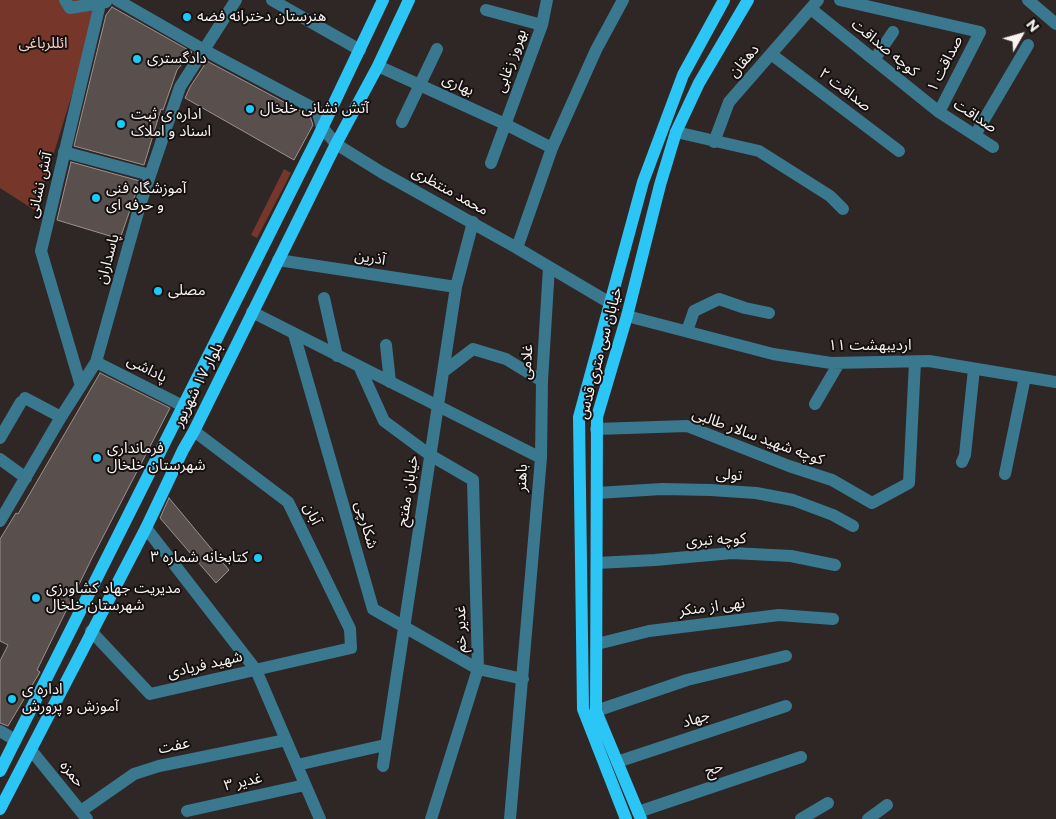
<!DOCTYPE html>
<meta charset="utf-8">
<style>
body{margin:0}
#map{position:relative;width:1056px;height:819px;overflow:hidden;background:#2f2725;font-family:Montserrat,sans-serif}
canvas{display:block}
.north{position:absolute;left:996px;top:10px;width:50px;height:50px;-webkit-text-stroke:4px #151110;paint-order:stroke;rotate:52deg;font-size:14px;font-weight:700;line-height:20px;text-align:center;color:#f9f3f2}
.north::after{content:'';display:block;margin:auto;width:18px;height:22px;background:#f9f3f2;clip-path:polygon(50% 0,100% 100%,50% 72%,0 100%)}
</style>
<div id="map">
<canvas width="1056" height="819"></canvas>
<div class="north">N</div>
</div>
<script>
const context = document.querySelector('canvas').getContext('2d');
context.lineJoin = 'round';
function fillPath(path, color) {
  context.fillStyle = color;
  context.fill(path, 'evenodd');
}
function toPath(rows) {
  const path = new Path2D();
  for (const r of rows) {
    path.moveTo(r[0], r[1]);
    for (let i = 2; i < r.length; i += 2) path.lineTo(r[i], r[i + 1]);
  }
  return path;
}
function strokePath(path, color, width, dash) {
  context.strokeStyle = color;
  context.lineWidth = width;
  context.lineCap = dash ? 'butt' : 'round';
  context.setLineDash(dash || []);
  context.stroke(path);
}
function label(font, color, halo, rows, align = 'center') {
  context.font = font + ' Montserrat,"Noto Sans Arabic",sans-serif';
  context.lineWidth = 4;
  context.setLineDash([]);
  context.textBaseline = 'middle';
  context.strokeStyle = halo;
  context.fillStyle = color;
  for (const [text, x, y, turn = 0] of rows) {
    context.save();
    context.translate(x, y);
    context.rotate((+turn || 0) * Math.PI / 180);
    context.textAlign = isNaN(turn) ? turn : align;
    if (halo) context.strokeText(text, 0, 0);
    context.fillText(text, 0, 0);
    context.restore();
  }
}
const green = toPath([
 [0,0,94,0,100,4,36,211,0,188],
 [284,169,291,173,257,238,251,235]
]);
const building = toPath([
 [112,7,192,52,177,70,163,110,161,109,144,165,74,146,106,15,112,7],
 [207,61,310,116,313,125,294,160,185,98,190,87,207,61],
 [71,162,140,181,120,239,57,220,71,162],
 [100,373,170,408,92,558,37,670,40,672,8,726,0,723,0,661,8,645,0,641,0,539,16,513,18,514,100,373],
 [169,498,229,570,216,583,160,518,169,498]
]);
const minor = toPath([
 [65,0,70,8,106,2],
 [117,0,204,50,317,110,322,127,336,144,381,172,517,248,610,303],
 [272,0,360,50],
 [840,0,980,32,939,112],
 [1028,0,1056,24],
 [811,9,939,112,993,147],
 [486,10,542,25,491,163],
 [542,25,547,0],
 [771,54,899,151],
 [874,60,893,32],
 [378,66,505,124,552,148],
 [402,122,437,49],
 [676,132,759,151,830,196,843,209],
 [975,135,1028,45],
 [714,142,729,102,818,0],
 [64,152,150,175],
 [517,248,552,148,596,50,623,0],
 [278,260,456,287],
 [324,298,337,356],
 [252,312,541,458],
 [627,316,773,354,831,363,929,361,1056,382],
 [687,331,694,311,719,299,745,308,769,313],
 [294,334,373,609,478,669,523,679],
 [386,345,390,382],
 [96,362,183,406],
 [360,368,384,421,430,455,473,480,478,669,431,819],
 [443,372,473,349,506,359,542,381],
 [81,386,41,251,100,4],
 [25,398,61,417],
 [815,404,839,363],
 [596,429,687,426,789,466,832,480,872,503,909,483,915,362],
 [0,438,21,402],
 [0,459,26,478],
 [962,462,965,455,974,369],
 [1005,474,1025,377],
 [597,493,662,489,711,490,756,493,793,500,833,515,853,526],
 [0,521,61,417,96,362,140,205,180,87,236,0],
 [146,528,256,670,320,819],
 [597,563,655,560,732,553,791,556,835,565],
 [91,631,150,694,351,648,350,629,288,502,194,431],
 [597,644,649,631,779,615,833,619],
 [596,711,687,680,786,656],
 [0,731,15,740],
 [31,750,87,819],
 [617,762,786,706],
 [297,765,385,745],
 [383,766,456,287,473,222],
 [81,811,134,774,159,766,286,740],
 [187,811,305,785],
 [638,812,801,757],
 [510,819,541,458,542,381,549,267],
 [801,819,828,803],
 [868,819,887,805]
]);
const major = toPath([
 [0,771,317,139,383,0],
 [0,809,146,528,183,450,194,431,336,144,378,66,409,0],
 [626,819,583,709,579,417,643,182,683,75,724,0],
 [641,819,596,711,597,417,627,316,660,185,676,132,699,83,748,0]
]);
const markers = [
 [187,17,5,"#19cafc"],
 [137,59,5,"#19cafc"],
 [250,109,5,"#19cafc"],
 [121,124,5,"#19cafc"],
 [96,198,5,"#19cafc"],
 [158,291,5,"#19cafc"],
 [97,458,5,"#19cafc"],
 [258,558,5,"#19cafc"],
 [36,598,5,"#19cafc"],
 [12,699,5,"#19cafc"]
];
const poiNames = [
 ["هنرستان دخترانه فضه",197,17],
 ["دادگستری",147,59],
 ["آتش نشانی خلخال",260,109],
 ["اداره ی ثبت",131,115],
 ["اسناد و املاک",131,132],
 ["آموزشگاه فنی",106,189],
 ["و حرفه ای",106,206],
 ["مصلی",168,291],
 ["فرمانداری",107,449],
 ["شهرستان خلخال",107,466],
 ["کتابخانه شماره ۳",248,558,"right"],
 ["مدیریت جهاد کشاورزی",46,589],
 ["شهرستان خلخال",46,606],
 ["اداره ی",22,690],
 ["آموزش و پرورش",22,707]
];
const parkNames = [
 ["ائللرباغی",43,44]
];
const streetNames = [
 ["کوچه صداقت",885,48,39],
 ["بهروز زغابی",511,61,-70],
 ["دهقان",744,61,-49],
 ["صداقت ۱",945,64,-63],
 ["بهاری",458,85,24],
 ["صداقت ۲",845,90,37],
 ["صداقت",975,116,33],
 ["آتش نشانی",40,185,-77],
 ["محمد منتظری",450,191,29],
 ["آذرین",370,258,9],
 ["پاسداران",108,259,-75],
 ["۱۱ اردیبهشت",870,346],
 ["خیابان سی متری قدس",600,353,-75],
 ["غلامی",527,362,-87],
 ["پاداشی",147,369,27],
 ["بلوار ١٧ شهریور",198,385,-63],
 ["کوچه شهید سالار طالبی",758,437,20],
 ["تولی",729,475,4],
 ["باهنر",522,478,-88],
 ["خیابان مفتح",408,491,-81],
 ["آبان",312,514,64],
 ["شکارچی",366,525,74],
 ["کوچه تبری",716,540,-3],
 ["نهی از منکر",712,607,-7],
 ["غدیر خم",461,629,-91],
 ["شهید فریادی",205,665,-13],
 ["جهاد",696,719,-18],
 ["عفت",174,746,-12],
 ["حج",714,769,-19],
 ["حمزه",72,774,51],
 ["غدیر ۳",243,782,-13]
];
fillPath(green, '#763629');
fillPath(building, '#594f4d');
strokePath(building, '#9c918f', 1);
strokePath(minor, '#3a788f', 12);
strokePath(major, '#2bc6f6', 12);
for (const [x, y, r, color] of markers) {
  const dot = new Path2D();
  dot.arc(x, y, r, 0, 2 * Math.PI);
  context.fillStyle = color;
  context.fill(dot);
  strokePath(dot, '#151110', 2);
}
label('15px', '#f9f3f2', '#151110', poiNames, 'left');
label('15px', '#f9ccc2', '#151110', parkNames);
label('15px', '#f9f3f2', '#151110', streetNames);
</script>
